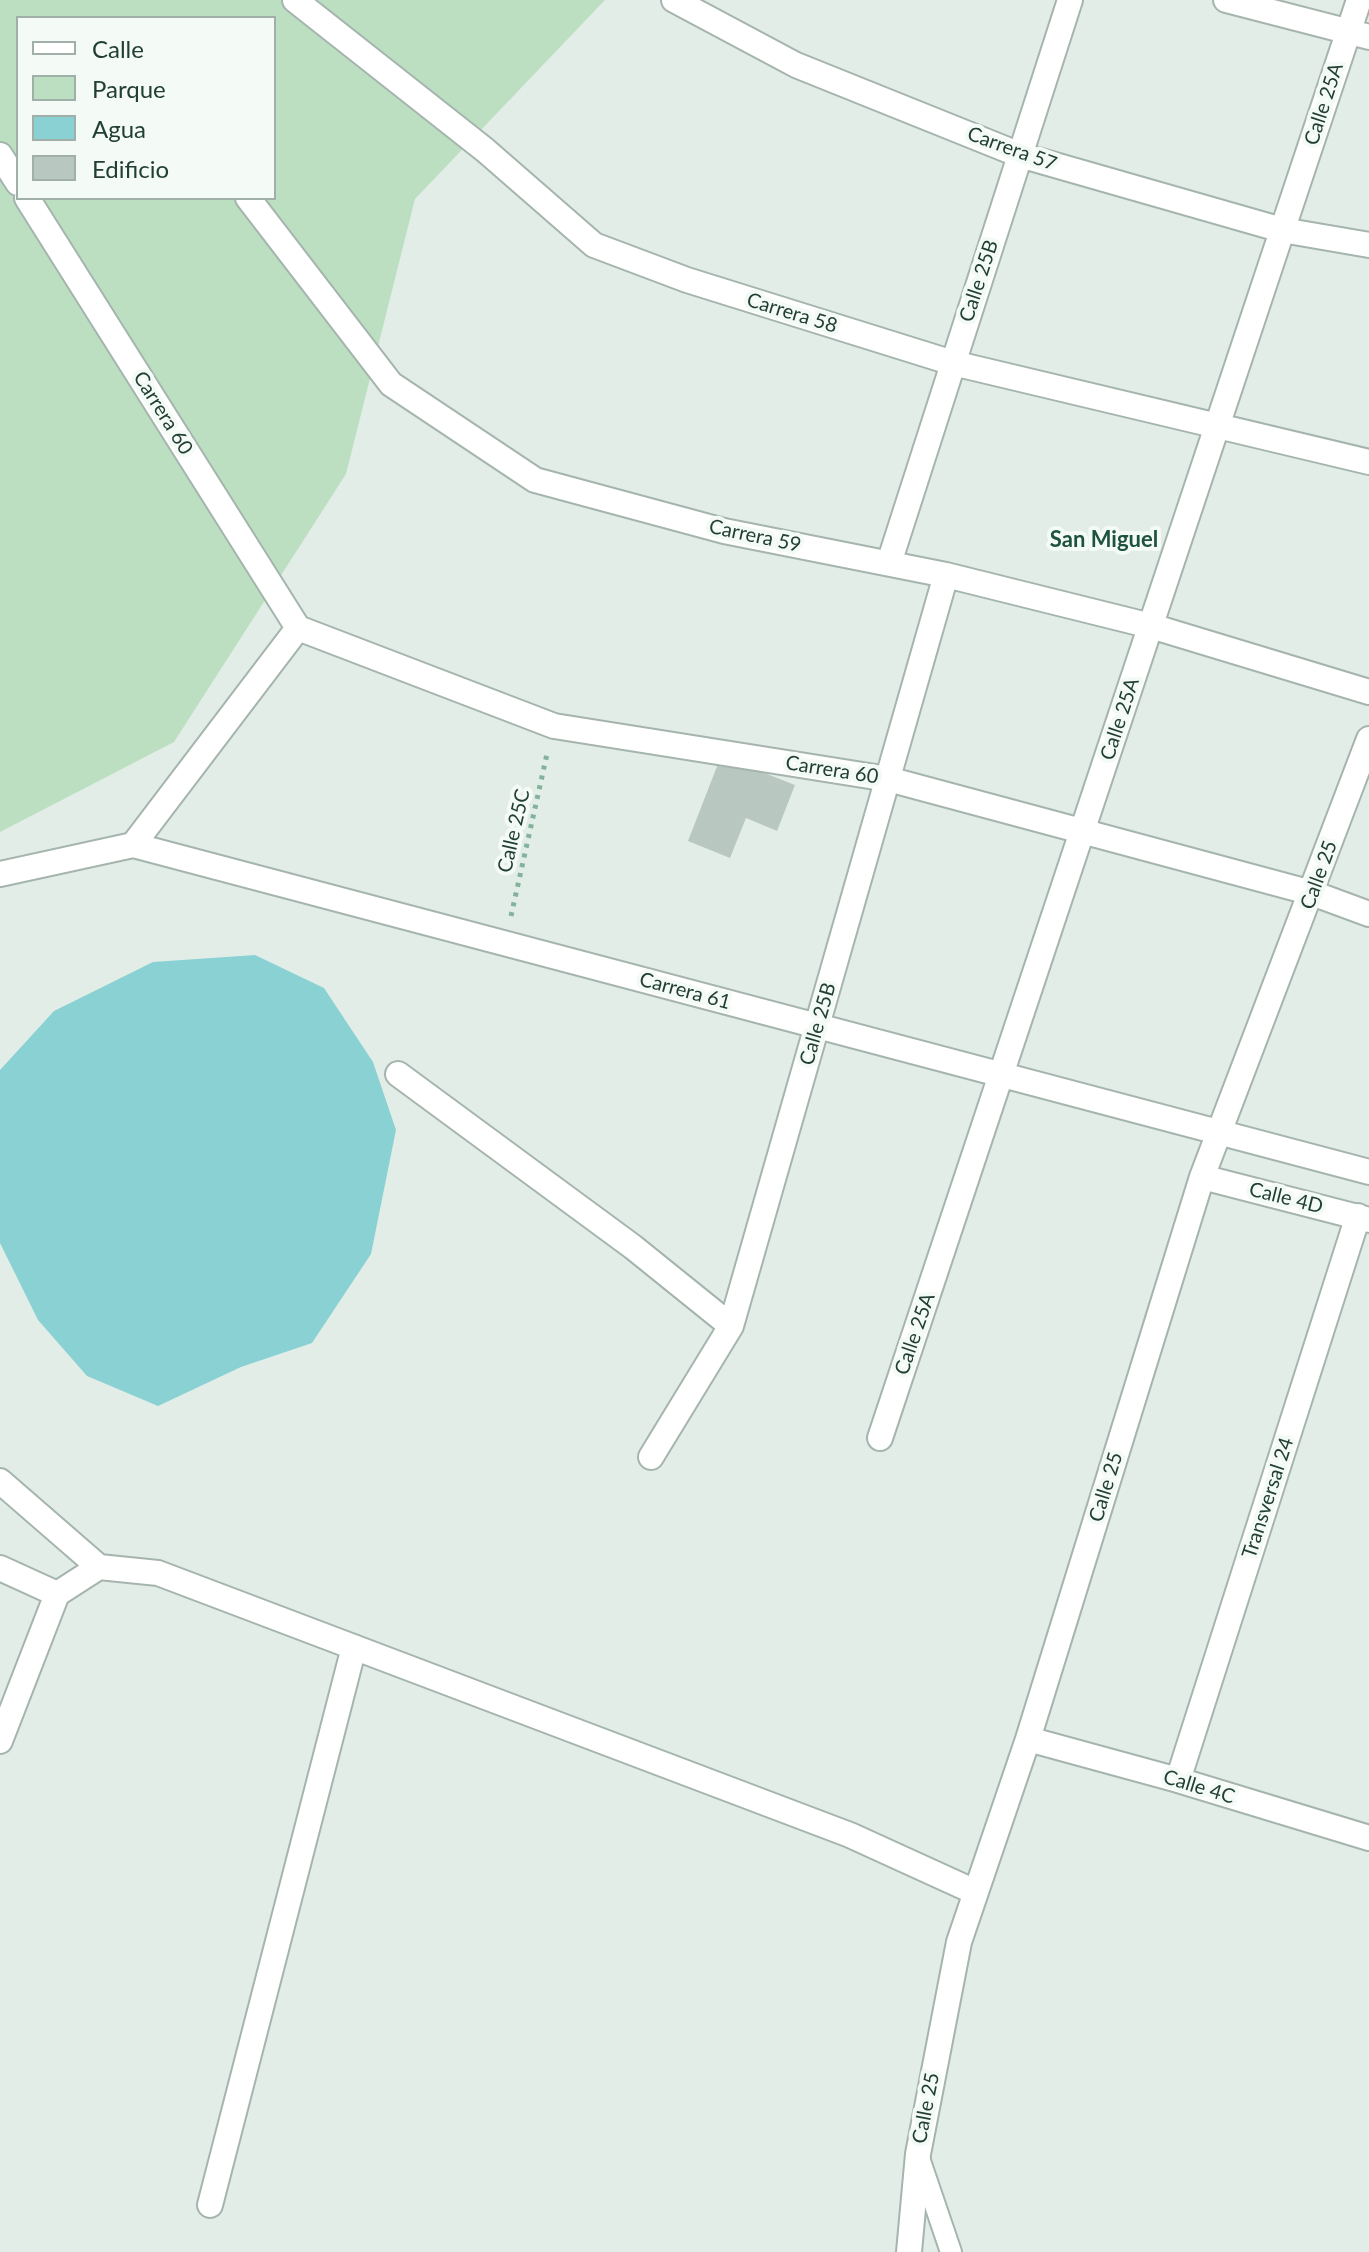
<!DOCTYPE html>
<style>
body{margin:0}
#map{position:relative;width:1369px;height:2252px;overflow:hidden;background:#e3ede7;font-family:Lato,sans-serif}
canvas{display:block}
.legend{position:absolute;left:16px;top:16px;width:260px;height:184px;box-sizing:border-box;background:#f4faf6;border:2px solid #a0afa8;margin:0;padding:10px 14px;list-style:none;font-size:24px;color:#223f34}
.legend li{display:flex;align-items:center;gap:16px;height:40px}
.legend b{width:40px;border:2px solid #a0afa8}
</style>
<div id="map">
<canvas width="1369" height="2252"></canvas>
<ul class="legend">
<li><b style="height:10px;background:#fff"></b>Calle</li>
<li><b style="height:22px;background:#bcdfc1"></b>Parque</li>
<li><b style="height:22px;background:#8ad1d4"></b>Agua</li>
<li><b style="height:22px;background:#b8c8c0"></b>Edificio</li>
</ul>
</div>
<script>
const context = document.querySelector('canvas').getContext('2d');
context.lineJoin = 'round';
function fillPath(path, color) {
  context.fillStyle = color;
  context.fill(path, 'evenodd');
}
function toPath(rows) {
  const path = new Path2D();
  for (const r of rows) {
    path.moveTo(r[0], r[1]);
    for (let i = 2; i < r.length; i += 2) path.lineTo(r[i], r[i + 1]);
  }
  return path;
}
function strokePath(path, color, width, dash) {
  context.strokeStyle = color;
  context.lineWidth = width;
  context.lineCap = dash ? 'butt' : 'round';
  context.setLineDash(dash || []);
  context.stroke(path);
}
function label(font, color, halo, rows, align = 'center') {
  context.font = font + ' Lato,sans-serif';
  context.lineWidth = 8;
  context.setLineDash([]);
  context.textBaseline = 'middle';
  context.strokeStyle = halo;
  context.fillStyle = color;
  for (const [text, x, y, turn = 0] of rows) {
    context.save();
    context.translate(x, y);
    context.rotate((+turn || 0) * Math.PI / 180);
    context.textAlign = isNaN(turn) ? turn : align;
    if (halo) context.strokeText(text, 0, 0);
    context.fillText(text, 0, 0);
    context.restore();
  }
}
const green = toPath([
 [0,0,605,0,415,199,346,474,174,742,0,832],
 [18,18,274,18,274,198,18,198]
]);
const water = toPath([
 [255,955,324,988,373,1062,396,1130,371,1254,312,1343,241,1367,158,1406,87,1376,38,1320,0,1243,0,1070,54,1011,153,962]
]);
const building = toPath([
 [721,756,795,785,777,831,746,818,730,858,688,841]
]);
const path = toPath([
 [511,916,547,754]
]);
const service = toPath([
 [919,2158,951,2252]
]);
const minor = toPath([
 [295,0,485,150,594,245,687,280,953,363,1369,462],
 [674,0,796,65,1020,155,1282,230,1369,245],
 [1226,0,1369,37],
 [0,155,18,183],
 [27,198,298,628,554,726,888,779,1312,893,1369,914],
 [248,198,391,384,535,480,724,531,946,575,1151,626,1369,692],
 [889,563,1070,0],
 [133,845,298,628],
 [0,874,133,845,1369,1172],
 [398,1074,633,1247,731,1326],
 [1202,1177,1369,1220],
 [880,1438,1359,0],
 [651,1457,731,1326,946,575],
 [0,1481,99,1567],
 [0,1568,57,1594,99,1567,158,1573,850,1835,975,1892],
 [1028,1739,1178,1780,1369,1838],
 [0,1741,57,1594],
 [1178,1780,1358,1216],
 [210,2205,354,1647],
 [909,2252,918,2154,959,1942,1028,1739,1202,1177,1369,739]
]);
const streetNames = [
 ["Calle 25A",1324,104,-72],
 ["Carrera 57",1012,149,20],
 ["Calle 25B",979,281,-72],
 ["Carrera 58",792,313,17],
 ["Carrera 60",163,413,58],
 ["Carrera 59",755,536,12],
 ["Calle 25A",1120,719,-72],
 ["Carrera 60",832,770,9],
 ["Calle 25C",514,831,-77],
 ["Calle 25",1319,875,-70],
 ["Carrera 61",685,991,15],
 ["Calle 25B",818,1024,-74],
 ["Calle 4D",1286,1198,14],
 ["Calle 25A",915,1334,-71],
 ["Calle 25",1106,1487,-73],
 ["Transversal 24",1268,1498,-72],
 ["Calle 4C",1199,1787,17],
 ["Calle 25",926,2108,-79]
];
const neighbourhoodNames = [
 ["San Miguel",1104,540]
];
fillPath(green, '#bcdfc1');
fillPath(water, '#8ad1d4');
fillPath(building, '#b8c8c0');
strokePath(service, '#a5b5ae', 24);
strokePath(minor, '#a5b5ae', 28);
strokePath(path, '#83b29d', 5, [4, 6]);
strokePath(service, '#fff', 20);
strokePath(minor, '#fff', 24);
label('20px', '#223f34', '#f4faf6', streetNames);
label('bold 22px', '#1d523f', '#f4faf6', neighbourhoodNames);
</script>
